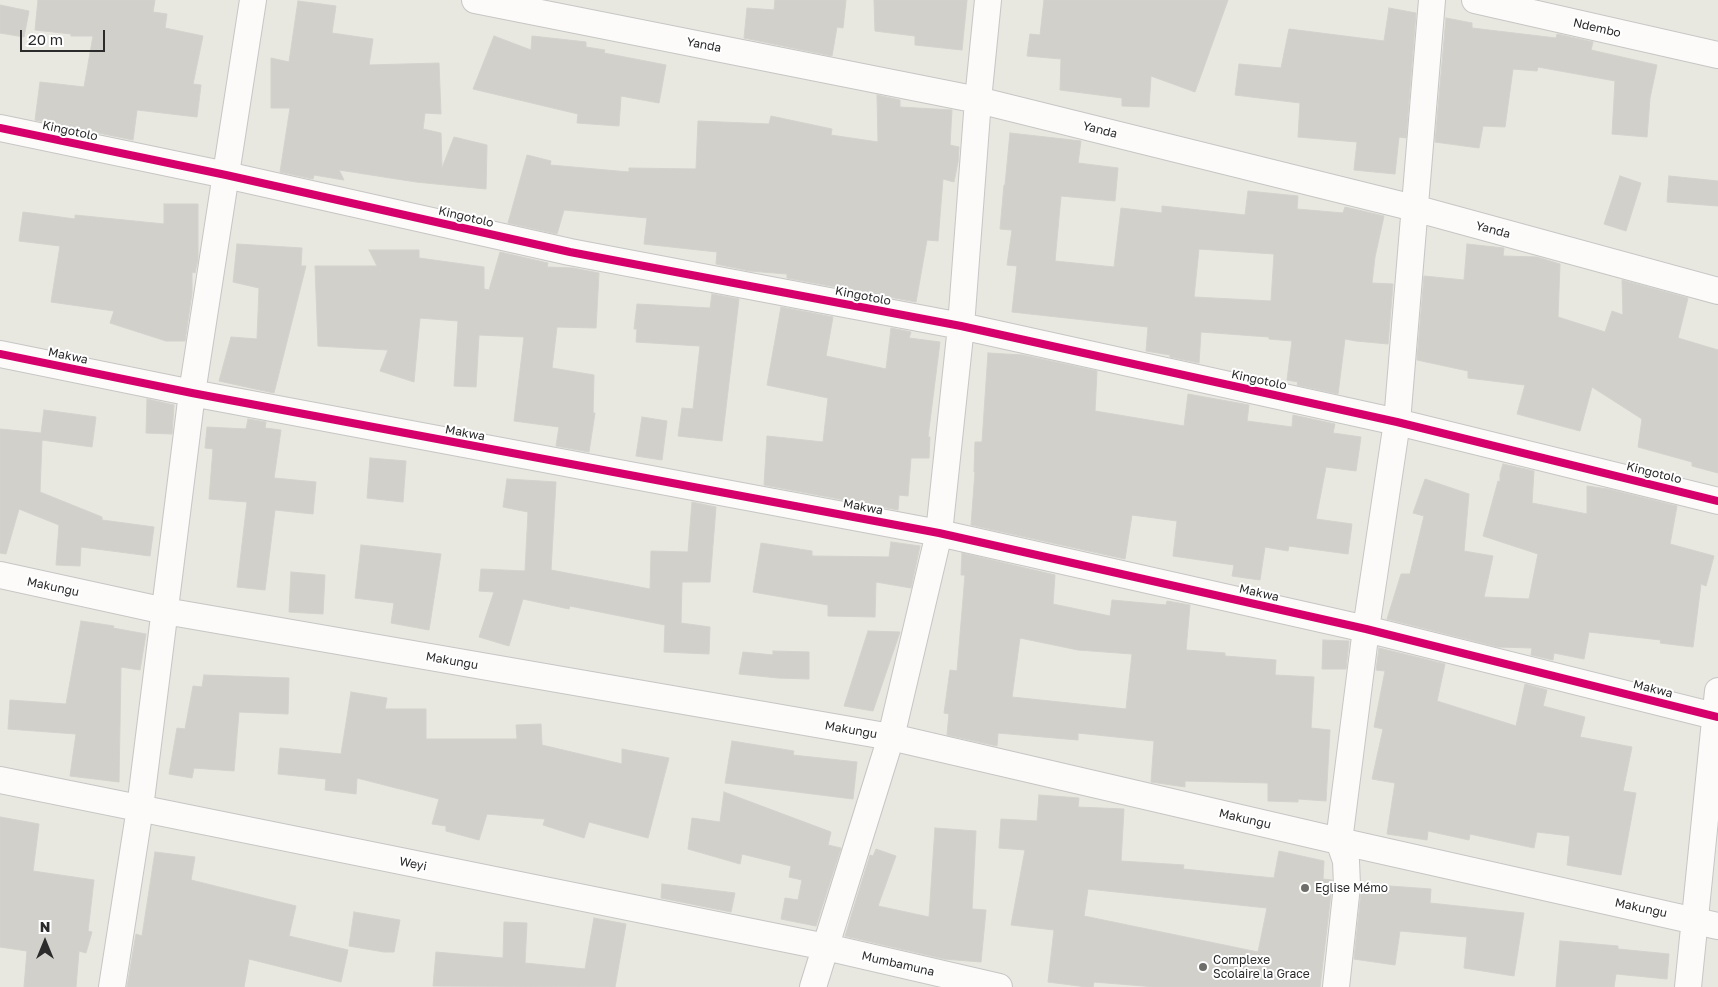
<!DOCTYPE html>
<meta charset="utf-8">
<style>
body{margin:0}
#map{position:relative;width:1718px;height:987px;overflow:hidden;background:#e8e7e0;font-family:"Golos Text",sans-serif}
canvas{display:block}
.north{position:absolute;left:20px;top:917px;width:50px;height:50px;-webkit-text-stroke:4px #fff;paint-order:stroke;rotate:0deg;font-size:14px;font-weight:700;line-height:20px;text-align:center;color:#2b2b2b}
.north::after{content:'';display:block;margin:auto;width:18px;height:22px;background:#2b2b2b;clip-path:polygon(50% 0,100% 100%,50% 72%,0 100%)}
.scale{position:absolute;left:20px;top:30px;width:85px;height:22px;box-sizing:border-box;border:2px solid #2b2b2b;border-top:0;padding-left:6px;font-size:15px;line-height:18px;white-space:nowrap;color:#2b2b2b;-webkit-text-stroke:4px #fff;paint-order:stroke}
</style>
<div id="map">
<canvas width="1718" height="987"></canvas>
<div class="north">N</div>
<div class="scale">20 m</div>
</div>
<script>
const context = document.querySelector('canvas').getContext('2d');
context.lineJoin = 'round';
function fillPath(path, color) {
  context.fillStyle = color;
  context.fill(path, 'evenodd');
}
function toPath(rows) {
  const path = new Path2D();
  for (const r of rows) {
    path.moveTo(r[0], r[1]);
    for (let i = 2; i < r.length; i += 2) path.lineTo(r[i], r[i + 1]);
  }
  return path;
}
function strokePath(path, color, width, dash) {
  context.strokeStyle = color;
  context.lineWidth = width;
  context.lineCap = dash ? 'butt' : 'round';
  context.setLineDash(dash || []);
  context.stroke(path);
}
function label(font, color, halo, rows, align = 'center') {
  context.font = font + ' "Golos Text",sans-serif';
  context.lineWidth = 4;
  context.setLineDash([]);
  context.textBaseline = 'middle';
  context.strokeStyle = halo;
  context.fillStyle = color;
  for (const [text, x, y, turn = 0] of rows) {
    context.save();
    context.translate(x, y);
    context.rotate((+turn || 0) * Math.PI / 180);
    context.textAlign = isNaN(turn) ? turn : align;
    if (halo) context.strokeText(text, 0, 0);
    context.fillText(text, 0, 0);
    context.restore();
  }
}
const building = toPath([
 [38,0,155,0,153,12,167,14,165,28,203,36,193,84,201,85,197,117,137,110,133,140,35,120,40,82,84,87,93,36,71,36,71,34,35,30,38,0],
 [775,0,846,0,843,28,837,27,832,56,744,38,747,8,774,10,775,0],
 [874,0,967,0,962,50,915,45,915,36,875,31,874,0],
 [1044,0,1228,0,1195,92,1151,76,1149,107,1122,106,1122,98,1060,90,1061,59,1027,56,1030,34,1040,35,1044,0],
 [298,1,336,6,332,33,373,39,369,65,439,63,441,114,425,113,423,129,441,133,442,168,454,137,487,145,486,189,416,182,339,170,344,180,314,175,313,179,280,172,290,108,271,108,271,58,289,62,298,1],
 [0,5,29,11,24,37,0,33,0,5],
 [1389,8,1416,13,1406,138,1399,137,1395,174,1354,170,1357,142,1298,137,1300,103,1235,95,1239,64,1281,68,1289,29,1384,41,1389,8],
 [1446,18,1472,23,1472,28,1556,38,1557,34,1593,42,1591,50,1657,65,1650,98,1647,137,1612,134,1615,81,1538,67,1537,71,1513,69,1505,127,1483,126,1479,148,1435,142,1446,18],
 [494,36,531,50,532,36,586,42,586,47,605,50,604,53,666,65,659,103,621,96,619,126,577,123,578,114,473,89,494,36],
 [877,95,900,100,900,107,952,110,950,145,959,147,958,162,954,182,943,179,938,241,927,240,916,302,787,278,787,274,750,271,716,264,717,252,644,244,647,218,564,210,557,234,508,223,527,155,551,161,550,165,629,172,629,168,696,169,698,121,769,124,771,116,832,129,831,135,878,142,877,95],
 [1010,133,1081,141,1078,163,1118,168,1115,201,1061,196,1055,261,1114,267,1121,208,1162,213,1162,206,1245,215,1248,191,1298,196,1297,209,1343,213,1345,207,1384,216,1375,257,1372,283,1393,284,1388,344,1356,341,1345,339,1338,394,1297,385,1298,382,1287,380,1292,341,1269,339,1269,337,1201,332,1199,363,1170,357,1170,355,1146,351,1148,327,1012,312,1017,266,1007,265,1012,230,1000,229,1004,185,1005,185,1010,133],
 [1199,249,1274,254,1271,301,1194,297,1199,249],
 [1620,176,1641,183,1626,231,1604,224,1620,176],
 [1669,176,1718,181,1718,206,1667,202,1669,176],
 [164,204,198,204,198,259,195,273,192,272,192,293,185,341,166,341,110,323,114,311,51,302,60,246,19,241,23,212,75,219,75,215,164,224,164,204],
 [237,244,302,248,301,266,306,266,274,393,219,381,231,337,257,339,259,288,233,282,237,244],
 [1467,244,1504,248,1503,256,1537,257,1560,264,1558,317,1605,332,1612,311,1623,315,1622,280,1688,298,1678,338,1718,350,1718,473,1692,466,1692,462,1638,447,1642,419,1592,387,1580,431,1517,414,1525,385,1468,378,1468,371,1417,360,1424,276,1464,280,1467,244],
 [369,250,419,250,419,258,484,267,484,289,489,290,500,252,548,263,547,267,573,268,599,273,596,328,557,327,552,368,594,375,593,413,595,413,589,452,556,446,559,427,514,421,524,337,479,335,476,387,454,386,458,321,420,318,414,382,380,371,388,350,318,346,315,266,377,266,369,250],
 [712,294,739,299,722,441,678,436,682,408,693,409,700,346,636,342,637,329,634,329,637,304,710,308,712,294],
 [781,307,833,317,826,356,886,369,891,328,911,332,909,338,940,342,928,437,930,437,929,458,911,458,908,496,899,495,898,510,764,485,767,436,823,442,828,398,767,385,781,307],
 [988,353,1023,355,1097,371,1095,411,1184,426,1188,394,1249,405,1247,421,1292,427,1293,415,1335,424,1333,433,1361,437,1356,471,1326,467,1316,519,1352,524,1348,554,1289,546,1288,551,1265,547,1260,580,1232,576,1234,565,1173,556,1177,521,1132,515,1125,559,971,525,975,472,974,472,975,442,982,442,988,353],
 [147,399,174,405,172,434,146,433,147,399],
 [44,410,96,417,92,447,42,440,40,492,102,517,102,520,154,527,150,556,81,547,80,566,56,565,59,525,19,509,6,554,0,553,0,429,41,433,44,410],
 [642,417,667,421,662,460,636,456,642,417],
 [248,419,266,422,265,428,281,430,274,478,316,482,313,514,275,510,265,590,237,587,247,502,209,499,213,449,205,448,207,427,246,429,248,419],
 [370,458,406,461,403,502,367,498,370,458],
 [1503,464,1534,471,1532,503,1587,514,1587,486,1608,489,1677,506,1670,544,1714,556,1706,586,1701,584,1693,647,1660,643,1661,640,1589,632,1584,659,1554,653,1553,660,1531,655,1532,648,1498,647,1387,619,1401,574,1410,574,1424,516,1413,513,1425,479,1469,494,1464,551,1493,556,1484,597,1529,599,1538,554,1483,536,1498,481,1500,482,1500,474,1503,464],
 [507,479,556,482,551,570,650,589,651,551,688,552,692,502,716,507,710,582,682,582,681,623,710,627,709,654,664,652,665,625,570,606,569,609,523,599,509,646,479,637,494,592,479,591,481,569,525,571,528,512,503,507,507,479],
 [891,542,920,546,911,588,876,582,875,617,828,616,828,605,753,592,761,543,812,551,812,556,889,557,891,542],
 [361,545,441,554,429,630,391,623,394,603,355,598,361,545],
 [962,553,1055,575,1053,604,1110,616,1112,600,1166,605,1167,601,1190,605,1186,650,1225,653,1225,656,1276,660,1275,675,1314,677,1311,728,1330,730,1326,801,1298,799,1298,802,1268,801,1268,783,1185,781,1185,787,1151,782,1154,741,1078,733,1078,740,998,733,997,746,947,735,949,714,944,713,950,670,957,671,965,575,961,575,962,553],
 [1020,638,1078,650,1132,654,1126,709,1012,697,1020,638],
 [291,572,325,575,323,614,289,612,291,572],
 [81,621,114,626,113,628,146,634,140,670,121,667,119,782,70,776,76,734,8,729,10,700,66,704,81,621],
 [868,631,900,632,873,711,844,706,868,631],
 [1323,640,1349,641,1346,669,1322,669,1323,640],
 [1379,648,1445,664,1437,701,1516,726,1525,684,1547,690,1543,706,1585,717,1580,737,1632,747,1623,791,1636,793,1621,875,1567,865,1570,836,1537,832,1534,848,1470,834,1469,840,1428,831,1427,840,1387,834,1395,783,1372,779,1383,729,1374,727,1385,671,1376,670,1379,648],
 [773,651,809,652,809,679,778,678,739,674,743,652,773,655,773,651],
 [204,675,289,678,288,714,239,712,234,771,194,768,192,778,169,774,177,728,185,729,193,686,202,687,204,675],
 [351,692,387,698,385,709,426,709,426,739,517,739,516,725,541,724,542,745,622,764,622,749,669,758,648,838,589,822,584,838,543,825,545,819,487,814,479,840,446,831,446,826,432,824,439,799,357,778,356,794,325,790,326,779,278,774,280,748,341,754,351,692],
 [732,741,794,751,793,755,857,762,853,799,725,783,732,741],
 [724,792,831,832,828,845,841,848,816,926,781,919,785,898,798,900,802,880,789,877,791,866,742,854,740,864,688,849,692,818,720,822,724,792],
 [1039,795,1079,798,1078,807,1124,809,1121,861,1184,865,1183,869,1274,878,1279,851,1324,861,1323,879,1332,880,1332,885,1320,987,1156,987,1094,982,1093,987,1087,987,1048,982,1054,930,1011,925,1025,850,999,848,1001,819,1037,821,1039,795],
 [1088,889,1267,908,1258,952,1084,916,1088,889],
 [0,817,39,824,33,871,94,880,88,931,92,932,86,953,79,951,76,987,24,987,27,951,0,947,0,817],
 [935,828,976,831,972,909,986,910,981,962,944,959,845,936,870,855,873,856,876,849,896,856,878,906,929,917,935,828],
 [155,852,195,857,191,880,296,906,289,936,348,950,341,982,249,959,244,987,127,987,136,934,142,936,155,852],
 [662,884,735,893,731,912,661,898,662,884],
 [1362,884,1431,889,1430,903,1524,913,1514,976,1464,968,1467,937,1400,931,1395,965,1354,959,1362,884],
 [354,912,400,920,394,952,384,952,349,946,354,912],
 [594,918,626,924,615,987,433,986,436,952,503,958,504,922,527,923,525,963,585,969,594,918],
 [1560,941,1618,946,1618,949,1669,954,1667,979,1616,974,1614,987,1556,987,1560,941]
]);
const minor = toPath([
 [475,0,978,100,1414,208,1718,291],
 [1475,0,1718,55],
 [0,128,226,175,570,252,961,326,1397,422,1718,501],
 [0,354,192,393,939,533,1366,629,1718,717],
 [0,575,165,611,891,737,1339,841,1718,926],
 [0,780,826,947,999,987],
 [112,987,140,808,192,393,253,0],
 [813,987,891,737,939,533,961,326,978,100,988,0],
 [1336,987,1347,886,1346,861,1339,841,1366,629,1397,422,1432,0],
 [1688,987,1718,691]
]);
const cycleway = toPath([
 [0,128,226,175,570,252,961,326,1397,422,1718,501],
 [0,354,192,393,939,533,1366,629,1718,717]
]);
const markers = [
 [1305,888,5,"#6d6d6a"],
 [1203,967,5,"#6d6d6a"]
];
const streetNames = [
 ["Ndembo",1597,28,13],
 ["Yanda",704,45,11],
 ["Yanda",1100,130,14],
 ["Kingotolo",70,131,12],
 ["Kingotolo",466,217,13],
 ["Yanda",1493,230,15],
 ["Kingotolo",863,296,11],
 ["Makwa",68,356,12],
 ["Kingotolo",1259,380,12],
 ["Makwa",465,433,11],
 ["Kingotolo",1654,473,14],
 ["Makwa",863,507,11],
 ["Makungu",53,587,12],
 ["Makwa",1259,593,13],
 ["Makungu",452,661,10],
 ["Makwa",1653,689,14],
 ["Makungu",851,730,10],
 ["Makungu",1245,819,13],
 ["Weyi",413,864,11],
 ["Makungu",1641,908,12],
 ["Mumbamuna",898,964,13]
];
const poiNames = [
 ["Eglise Mémo",1315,888],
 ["Complexe",1213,960],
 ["Scolaire la Grace",1213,974]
];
fillPath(building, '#d1d0cb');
strokePath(building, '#d3d2cc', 1);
strokePath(minor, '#c6c6c5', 28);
strokePath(minor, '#fcfbfa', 26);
strokePath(cycleway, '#d6006c', 8);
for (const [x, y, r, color] of markers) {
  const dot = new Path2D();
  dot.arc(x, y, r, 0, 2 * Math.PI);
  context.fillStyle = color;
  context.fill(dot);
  strokePath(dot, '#fff', 2);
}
label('12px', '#2b2b2b', '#fff', streetNames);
label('12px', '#2b2b2b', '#fff', poiNames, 'left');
</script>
